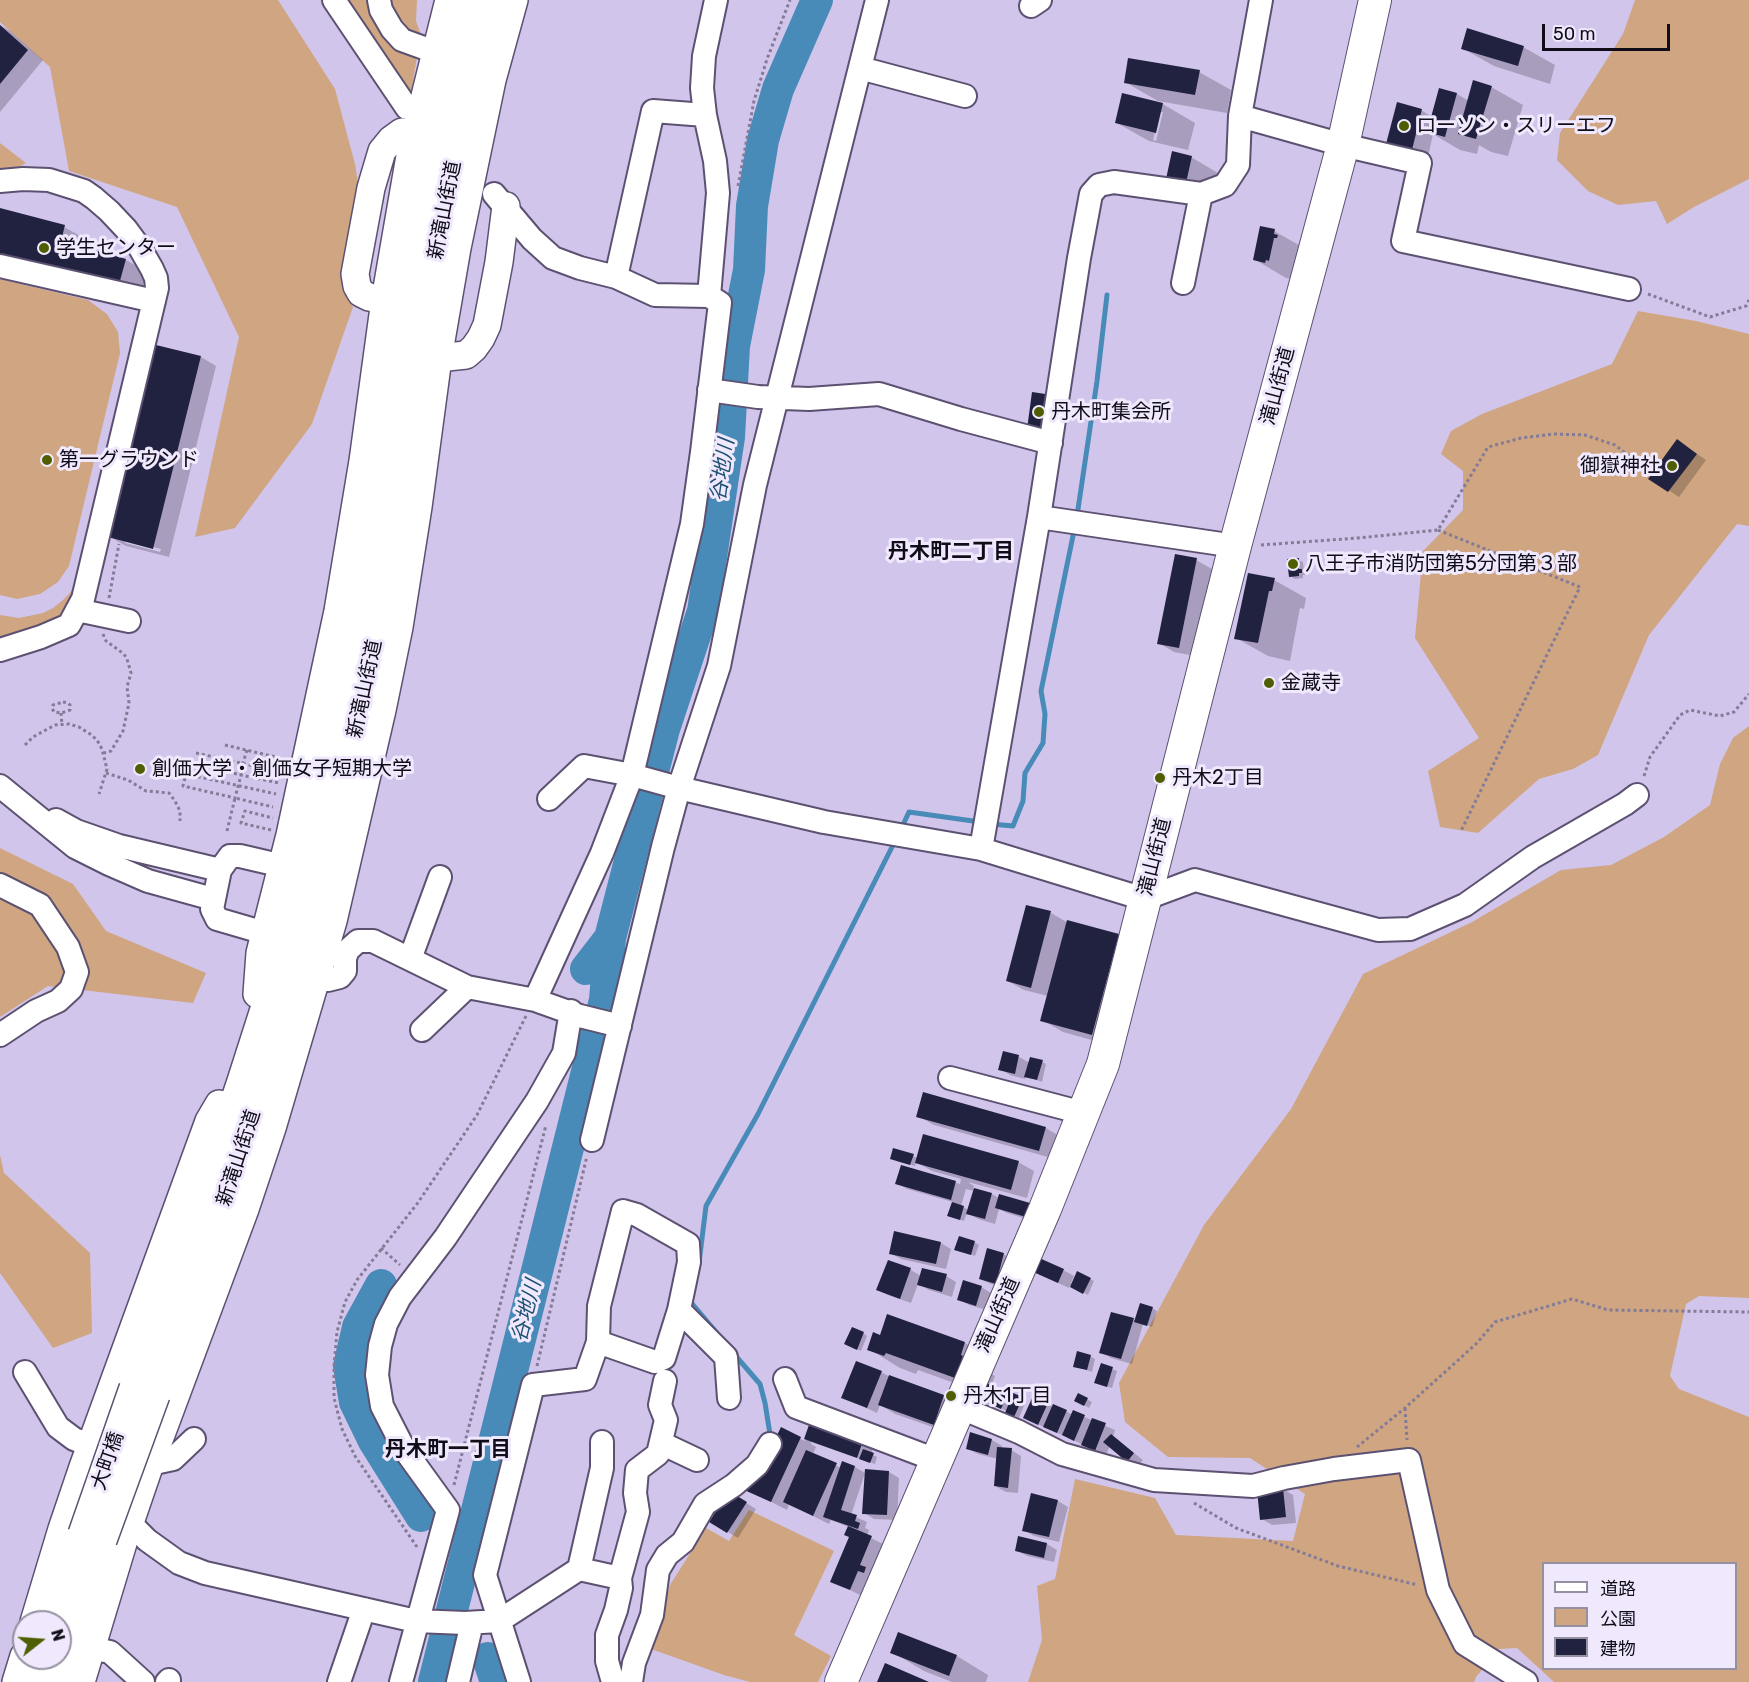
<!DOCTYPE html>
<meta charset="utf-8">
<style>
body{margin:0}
#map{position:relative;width:1749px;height:1682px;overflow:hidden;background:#d2c5eb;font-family:Rubik,"Noto Sans JP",sans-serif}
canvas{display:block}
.legend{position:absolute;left:1542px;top:1562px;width:195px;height:108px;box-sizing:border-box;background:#f0e9fd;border:2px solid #9691a1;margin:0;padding:8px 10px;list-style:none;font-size:18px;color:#100c18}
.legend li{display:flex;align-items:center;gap:12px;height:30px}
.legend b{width:30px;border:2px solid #9691a1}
.north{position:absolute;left:12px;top:1610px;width:60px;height:60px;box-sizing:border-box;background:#f0e9fd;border:2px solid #9691a1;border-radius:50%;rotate:73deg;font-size:16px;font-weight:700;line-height:24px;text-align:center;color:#100c18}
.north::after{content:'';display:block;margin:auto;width:21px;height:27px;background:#4e5e00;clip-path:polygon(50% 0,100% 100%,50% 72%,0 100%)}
.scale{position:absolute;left:1542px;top:24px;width:128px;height:27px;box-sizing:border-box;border:3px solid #100c18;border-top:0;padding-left:8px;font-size:18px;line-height:21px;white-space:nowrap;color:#100c18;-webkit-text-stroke:4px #f0e9fd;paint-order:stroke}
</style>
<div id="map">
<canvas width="1749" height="1682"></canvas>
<ul class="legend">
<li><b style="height:8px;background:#fff"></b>道路</li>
<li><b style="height:16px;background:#cfa582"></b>公園</li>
<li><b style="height:16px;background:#21223f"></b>建物</li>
</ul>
<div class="north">N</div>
<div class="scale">50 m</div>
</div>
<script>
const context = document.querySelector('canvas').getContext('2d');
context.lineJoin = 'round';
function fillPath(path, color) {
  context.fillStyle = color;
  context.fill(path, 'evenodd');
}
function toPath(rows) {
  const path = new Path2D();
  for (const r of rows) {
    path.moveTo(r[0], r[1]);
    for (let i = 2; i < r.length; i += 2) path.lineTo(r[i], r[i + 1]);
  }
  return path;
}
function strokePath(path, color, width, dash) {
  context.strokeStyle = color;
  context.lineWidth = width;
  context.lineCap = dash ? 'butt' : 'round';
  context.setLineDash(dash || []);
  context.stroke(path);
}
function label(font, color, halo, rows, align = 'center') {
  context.font = font + ' Rubik,"Noto Sans JP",sans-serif';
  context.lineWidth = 6;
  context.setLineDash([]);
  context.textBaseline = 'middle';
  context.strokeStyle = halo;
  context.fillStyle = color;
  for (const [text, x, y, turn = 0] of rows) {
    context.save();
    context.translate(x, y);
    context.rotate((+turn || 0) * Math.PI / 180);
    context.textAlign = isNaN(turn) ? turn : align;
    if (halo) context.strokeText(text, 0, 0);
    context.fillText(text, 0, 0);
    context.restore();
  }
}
const green = toPath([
 [0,0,278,0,335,89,355,164,358,183,342,274,346,293,353,307,312,424,235,528,195,537,239,337,177,207,69,171,50,67,0,22],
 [341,0,369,0,417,57,410,98],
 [388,0,417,0,416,21,420,32,419,38,400,24],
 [1635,0,1749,0,1749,179,1694,207,1667,224,1656,201,1618,205,1588,191,1557,160,1560,133,1623,34],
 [0,143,26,163,8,173,0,175],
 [0,279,88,300,107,314,118,332,120,353,69,566,58,582,40,594,17,599,0,595],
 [1638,311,1696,321,1749,334,1749,526,1737,524,1649,635,1598,755,1573,769,1539,779,1478,833,1440,827,1428,771,1479,738,1415,638,1423,551,1463,510,1463,471,1441,454,1451,431,1482,414,1612,364],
 [78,580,84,582,64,616,0,642,0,615,19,618,43,613,53,608,62,601,70,593],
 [1749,726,1749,1298,1699,1296,1686,1304,1670,1376,1679,1389,1749,1417,1749,1682,1554,1682,1517,1648,1499,1649,1476,1677,1474,1682,1028,1682,1042,1640,1037,1586,1055,1579,1075,1479,1155,1498,1176,1535,1293,1541,1305,1494,1250,1458,1168,1457,1125,1422,1119,1383,1204,1225,1291,1109,1363,974,1472,922,1561,870,1611,865,1664,837,1710,805,1720,764,1733,738],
 [1544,1564,1736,1564,1736,1668,1544,1668],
 [0,848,73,884,106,931,206,973,193,1003,48,986,0,1017],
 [0,1155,4,1173,90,1253,92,1333,53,1348,0,1273],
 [749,1510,834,1551,794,1635,831,1656,818,1682,750,1682,724,1675,651,1649,670,1585,706,1528,729,1541]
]);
const shadow = toPath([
 [0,25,10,31,43,60,0,112],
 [1523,47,1555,65,1550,84,1494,66,1462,48],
 [1199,72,1231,90,1227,113,1158,101,1125,82],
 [1491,87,1523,105,1508,156,1491,152,1479,145,1477,154,1460,150,1433,134,1428,157,1404,152,1421,110,1432,117,1440,89,1457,94,1469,101],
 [1161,103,1195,123,1188,150,1149,141,1117,123],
 [1160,112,1163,112,1156,141,1153,140],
 [1191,157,1223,176,1218,200,1199,196,1168,178],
 [0,209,64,227,86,239,83,248,126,260,147,272,139,299],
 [1274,231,1306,249,1297,280,1286,278,1254,259],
 [201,357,216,366,169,557,126,546,110,537],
 [125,540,161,549,160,552,125,543],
 [1678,441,1706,460,1679,497,1650,478],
 [1196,560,1212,569,1195,656,1174,652,1159,643],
 [1298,560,1303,562,1304,571,1306,575,1303,575,1303,578,1295,579,1290,576],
 [1274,580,1306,598,1304,609,1300,608,1290,661,1268,656,1236,638],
 [1051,913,1068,923,1119,936,1140,948,1113,1046,1063,1032,1042,1020,1048,996,1024,990,1008,981],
 [1004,1053,1019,1057,1030,1063,1042,1062,1046,1064,1042,1082,1026,1076,1025,1079,1010,1075,1000,1069],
 [918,1116,1046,1128,1061,1137,1055,1159,934,1125],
 [913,1156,917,1158,1018,1162,1034,1171,1027,1198,968,1182,974,1186,973,1189,992,1194,999,1198,1029,1204,1039,1210,1036,1222,1007,1213,999,1209,995,1224,978,1219,967,1213,964,1221,954,1218,949,1215,953,1202,907,1189,897,1183,902,1167,960,1184,961,1179,932,1171,916,1162,915,1166,896,1161],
 [966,1189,974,1191,969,1210,961,1206],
 [974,1242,979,1245,975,1256,956,1249],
 [941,1243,951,1249,946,1269,901,1259,890,1253],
 [1003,1254,1013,1260,1006,1289,991,1284,980,1279],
 [888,1262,911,1270,921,1276,946,1276,956,1282,952,1297,929,1290,918,1284,911,1303,888,1295,878,1290],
 [1063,1270,1074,1276,1071,1283,1073,1284,1090,1279,1094,1281,1088,1295,1070,1285,1069,1288,1043,1276,1033,1271],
 [981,1287,991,1293,987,1310,969,1305,959,1299],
 [1152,1308,1157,1311,1152,1327,1143,1324,1132,1364,1111,1358,1101,1352,1133,1319,1136,1321],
 [888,1316,965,1343,997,1362,992,1374,995,1376,991,1386,997,1389,990,1405,983,1402,982,1393,918,1370,916,1374,900,1368,869,1349,881,1337],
 [863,1333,867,1336,861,1351,851,1346],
 [1090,1356,1095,1359,1092,1372,1075,1366],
 [1102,1365,1117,1371,1112,1388,1101,1385],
 [881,1372,890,1377,944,1396,959,1405,950,1433,895,1414,880,1405,877,1413,843,1397],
 [1008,1392,1026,1401,1019,1418,999,1407],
 [1079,1395,1092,1402,1089,1408,1076,1400],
 [1047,1404,1072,1414,1073,1412,1115,1430,1113,1437,1143,1460,1138,1466,1128,1461,1110,1445,1106,1455,1035,1423],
 [811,1424,873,1448,871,1454,877,1457,875,1464,811,1442,811,1444,816,1447,813,1454,841,1468,843,1463,855,1467,865,1473,851,1515,867,1522,865,1528,869,1530,867,1536,887,1546,866,1598,832,1581,850,1537,849,1527,831,1520,829,1524,789,1504,787,1510,744,1488,781,1429,805,1441],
 [992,1440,1002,1446,1001,1449,1011,1450,1021,1456,1018,1493,1006,1492,995,1486,998,1459,978,1454,967,1448],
 [866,1471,889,1472,899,1478,897,1520,874,1519,864,1513],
 [1283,1489,1293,1495,1296,1523,1272,1525,1262,1519],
 [1032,1495,1058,1501,1068,1507,1059,1542,1034,1536,1024,1530],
 [740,1499,756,1509,738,1538,711,1522],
 [1047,1544,1057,1550,1054,1562,1027,1556,1016,1550],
 [899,1634,957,1656,988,1675,986,1682,952,1682,924,1671,892,1652]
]);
const stream = toPath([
 [1077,516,1097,381,1107,295],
 [991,824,1013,826,1023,801,1025,773,1043,743,1045,714,1041,691,1074,531],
 [901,829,909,812,973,821],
 [699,1263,706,1206,758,1114,895,841],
 [690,1298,689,1300,717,1333],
 [734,1354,760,1384,765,1403,770,1434,767,1438]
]);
const river = toPath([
 [586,969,610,938,664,729,703,611,729,437,734,346,749,270,752,206,763,140,778,89,817,0],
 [381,1285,358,1327,349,1366,355,1402,374,1441,421,1516],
 [488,1658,496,1682],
 [434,1682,605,1000,610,938]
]);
const building = toPath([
 [0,25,28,50,0,84],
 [1467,28,1524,46,1518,66,1461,49],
 [1128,58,1200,70,1195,95,1124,83],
 [1473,80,1492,86,1476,139,1458,134],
 [1439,88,1457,93,1445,137,1427,132],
 [1122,93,1163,103,1156,133,1115,123],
 [1397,102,1422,109,1412,150,1386,144],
 [1172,151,1192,156,1186,183,1166,179],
 [0,208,65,225,61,241,126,259,118,288,0,256],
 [1260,226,1275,229,1274,234,1278,235,1277,238,1274,238,1269,261,1266,260,1265,263,1253,260],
 [156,345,201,356,153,549,108,537],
 [1032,392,1052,395,1047,431,1027,429],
 [1677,439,1697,454,1668,492,1648,479],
 [1175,554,1197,558,1179,648,1157,644],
 [1299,558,1299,569,1302,569,1302,573,1299,573,1299,576,1289,577,1287,559],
 [1248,573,1275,578,1272,591,1269,591,1258,643,1234,639],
 [1026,905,1051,911,1031,988,1006,981],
 [1067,920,1119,934,1092,1035,1040,1021],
 [1003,1051,1019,1055,1015,1074,998,1070],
 [1030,1057,1043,1060,1037,1080,1024,1077],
 [923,1092,1046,1127,1039,1151,916,1117],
 [923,1134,1019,1161,1011,1190,915,1163],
 [893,1148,914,1154,910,1165,890,1159],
 [901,1165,956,1181,951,1200,895,1184],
 [974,1188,992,1193,985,1219,966,1214],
 [999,1194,1030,1203,1026,1217,995,1208],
 [952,1202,964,1206,960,1220,947,1216],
 [894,1231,941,1242,936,1264,889,1254],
 [959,1236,975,1241,971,1255,954,1250],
 [987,1248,1004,1253,996,1284,979,1279],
 [1037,1257,1064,1269,1058,1283,1031,1271],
 [888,1260,911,1268,900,1299,876,1290],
 [922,1268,947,1274,942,1292,917,1285],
 [1077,1271,1091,1278,1083,1294,1070,1287],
 [963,1280,982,1286,976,1306,957,1300],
 [1140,1303,1153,1307,1147,1326,1134,1322],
 [1111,1312,1134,1318,1121,1359,1099,1353],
 [887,1314,965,1342,961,1355,963,1356,955,1378,886,1353,884,1356,867,1350,873,1332,880,1335],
 [852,1327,864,1332,857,1350,844,1344],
 [1077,1351,1091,1355,1087,1370,1073,1367],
 [856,1361,882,1371,867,1408,841,1398],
 [1101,1363,1113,1367,1107,1387,1094,1383],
 [889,1375,944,1395,934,1425,878,1405],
 [985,1382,993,1386,986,1404,977,1401],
 [1000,1387,1009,1391,1001,1409,992,1405],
 [1013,1393,1023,1397,1014,1417,1005,1413],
 [1078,1393,1088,1398,1084,1406,1074,1401],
 [1033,1396,1048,1403,1038,1425,1023,1418],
 [1053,1404,1067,1410,1057,1433,1043,1427],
 [1073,1410,1085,1415,1074,1441,1062,1435],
 [1092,1418,1106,1423,1095,1451,1081,1445],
 [810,1422,863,1441,857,1458,804,1439],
 [781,1427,801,1437,771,1502,742,1489,756,1479],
 [970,1432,992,1439,988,1455,966,1449],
 [1111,1434,1134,1453,1127,1462,1103,1442],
 [997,1447,1012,1448,1008,1488,994,1486],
 [863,1449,874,1453,870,1463,859,1459],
 [806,1450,837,1463,813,1516,783,1502],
 [842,1461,855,1466,841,1510,857,1515,855,1521,860,1523,858,1529,823,1517],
 [865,1469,889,1471,887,1515,862,1514],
 [1283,1488,1286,1517,1260,1520,1257,1490],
 [729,1491,747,1502,727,1533,709,1522],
 [1031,1493,1058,1500,1049,1537,1022,1531],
 [848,1526,872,1536,860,1565,866,1567,864,1573,858,1571,850,1590,830,1582,849,1537,844,1535],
 [1018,1536,1047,1543,1044,1558,1015,1551],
 [898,1632,957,1655,949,1676,890,1653],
 [885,1663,929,1682,877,1682]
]);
const path = toPath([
 [738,186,754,101,767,59,790,0],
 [1648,294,1710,317,1746,306,1749,300],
 [1438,530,1580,587,1461,831],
 [1261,545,1358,538,1438,530,1488,447,1521,438,1554,434,1585,435,1615,445,1638,463],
 [109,598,119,544],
 [103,634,106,641,124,654,127,659,131,673,127,687,129,703,123,731,111,751,104,753],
 [63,702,68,703,70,705,70,710,61,713,54,712,52,708,53,705,63,702],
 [61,713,62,725],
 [25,745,33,737,55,725,69,724,79,727,90,734,97,740,102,749,107,769,99,794],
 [225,745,284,759],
 [247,750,243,763,241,775,235,798,183,786,189,762,241,775,279,783],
 [196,753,281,772],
 [106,773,128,780,146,791,169,793,175,801,180,811,180,821],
 [186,774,276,794],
 [1644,776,1650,757,1680,715,1690,710,1720,716,1734,712,1749,694],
 [271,830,241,823,245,811,273,818],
 [227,831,235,798,273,807],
 [381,1248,400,1265],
 [537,1366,587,1156],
 [1405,1408,1407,1440],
 [1357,1447,1405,1408,1476,1344,1495,1322,1572,1299,1608,1310,1749,1312],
 [454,1485,546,1125],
 [1194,1503,1236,1528,1338,1566,1418,1585],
 [417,1547,355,1456,342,1429,334,1398,334,1366,337,1332,345,1302,357,1280,417,1204,477,1115,526,1016]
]);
const minor = toPath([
 [334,0,407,108],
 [379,0,381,10,392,29,402,40,435,52],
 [1031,6,1040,0],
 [860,68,965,96],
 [1240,116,1343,145,1420,163,1403,241,1629,289],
 [0,181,23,179,49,180,84,191,94,198,109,211,126,229,140,248,152,269,156,278,157,288,83,599,69,625,41,637,0,650],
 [494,194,532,239,553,258,580,268,616,277,655,295,709,296,720,303,702,452,692,524,632,775,602,853,535,1000],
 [0,266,154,301],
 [616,277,653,111,705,115],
 [1183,283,1201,194],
 [709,296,718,193,715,161,705,115,702,88,704,56,716,0],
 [709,390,758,397,809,399,879,394,961,419,1051,443],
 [1039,517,1235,546],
 [77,610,129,621],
 [0,786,75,847,109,864,148,881,213,899],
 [549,799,584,766,632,775,679,788,824,822,981,849,1144,899,1195,880,1378,930,1410,929,1465,905,1533,857,1625,804,1637,795],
 [56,820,76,831,119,846,220,870],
 [981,849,1039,517,1079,258,1091,194,1099,185,1114,182,1201,194,1225,185,1238,165,1240,116,1261,0],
 [0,885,40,905,68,947,77,972,71,989,58,1001,36,1011,0,1035],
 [265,933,217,919,212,909,220,870,230,856,240,856,283,866],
 [410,959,440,877],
 [317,974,328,980,340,977,345,971,345,958,348,950,358,941,373,941,467,987,535,1000,580,1016,620,1026],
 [422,1030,467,987],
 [950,1078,1083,1113],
 [592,1140,663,847,679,788,719,666,755,485,877,0],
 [598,1342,655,1362,664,1358,679,1310],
 [25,1372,58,1427,74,1439,106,1451],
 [785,1379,796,1407,936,1460],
 [959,1407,1019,1432,1062,1454,1154,1480,1253,1486,1284,1478,1334,1469,1409,1460,1438,1590,1465,1644,1526,1682],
 [661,1443,697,1460],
 [137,1460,150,1464,173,1459,194,1439],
 [116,1519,130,1523,147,1540,179,1563,205,1573,416,1621,465,1623,499,1621,579,1569,620,1578,621,1588,616,1610,607,1635,607,1661,613,1682],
 [579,1569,602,1468,602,1442],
 [620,1578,638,1512,635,1493,637,1470,658,1454,666,1420,660,1405,665,1381],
 [90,1648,110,1652,143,1682],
 [167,1682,169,1680],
 [339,1682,364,1609],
 [401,1682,448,1510,404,1449,382,1406,377,1375,380,1346,386,1324,400,1297,445,1238,537,1101,564,1053,571,1011],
 [458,1682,472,1623],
 [519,1682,485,1575,533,1385,585,1379,598,1342,599,1306,623,1211,637,1215,688,1244,689,1262,679,1310,726,1357,729,1398],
 [631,1682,634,1663,652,1615,658,1570,667,1555,683,1542,705,1504,734,1485,757,1465,770,1444]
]);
const major = toPath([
 [385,300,369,297,361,293,357,286,355,274,371,188,382,151,391,140,402,132],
 [438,358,466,355,474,348,481,338,487,325,499,262,506,206],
 [257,994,260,953,290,835,338,611,363,461,385,300,410,156,449,0],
 [133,1388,184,1252,242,1078,274,978,319,798,357,620,370,544,382,469,403,315,423,206,455,55,471,0],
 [156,1395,210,1250,259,1096,297,974,341,802,361,714,392,549,420,352,436,251,455,157,493,0],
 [34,1622,62,1529,83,1467,209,1121,219,1104],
 [56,1622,82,1534],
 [16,1682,24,1656],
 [38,1682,45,1658],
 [61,1682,103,1540],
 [81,1682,123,1543,150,1464,245,1209,272,1128,333,921,382,710,399,627,418,507,438,358,457,248,492,80,514,0]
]);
const highway = toPath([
 [841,1682,1045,1209,1103,1064,1235,546,1343,145,1375,0]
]);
const majorBridge = toPath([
 [82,1534,133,1388],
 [103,1540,156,1395]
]);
const markers = [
 [1404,126,6,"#4e5e00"],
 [44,248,6,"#4e5e00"],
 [1039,412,6,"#4e5e00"],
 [47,460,6,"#4e5e00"],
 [1672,466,6,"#4e5e00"],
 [1293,564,6,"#4e5e00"],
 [1269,683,6,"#4e5e00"],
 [140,769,6,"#4e5e00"],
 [1160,778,6,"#4e5e00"],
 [951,1396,6,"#4e5e00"]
];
const poiNames = [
 ["ローソン・スリーエフ",1416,126],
 ["学生センター",56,248],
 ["丹木町集会所",1051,412],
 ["第一グラウンド",59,460],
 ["御嶽神社",1660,466,"right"],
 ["八王子市消防団第5分団第３部",1305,564],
 ["金蔵寺",1281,683],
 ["創価大学・創価女子短期大学",152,769],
 ["丹木2丁目",1172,778],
 ["丹木1丁目",963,1396]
];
const streetNames = [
 ["新滝山街道",445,210,-79],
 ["滝山街道",1278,386,-75],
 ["新滝山街道",365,689,-78],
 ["滝山街道",1155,857,-76],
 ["新滝山街道",239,1158,-72],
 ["滝山街道",998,1315,-66],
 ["大町橋",108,1461,-71]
];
const waterNames = [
 ["谷地川",723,470,-82],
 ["谷地川",527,1311,-76]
];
const neighbourhoodNames = [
 ["丹木町二丁目",951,552],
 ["丹木町一丁目",448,1450]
];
fillPath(green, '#cfa582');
fillPath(shadow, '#0003');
strokePath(stream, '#498bb8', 5);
strokePath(river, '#498bb8', 32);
fillPath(building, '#21223f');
strokePath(minor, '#5d5172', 26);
strokePath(major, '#5d5172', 30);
strokePath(highway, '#5d5172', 34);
strokePath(path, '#847b96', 3, [3, 3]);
strokePath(minor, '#fff', 22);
strokePath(major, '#fff', 27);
strokePath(highway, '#fff', 32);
strokePath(majorBridge, '#5d5172', 30, []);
strokePath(majorBridge, '#fff', 27);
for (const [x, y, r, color] of markers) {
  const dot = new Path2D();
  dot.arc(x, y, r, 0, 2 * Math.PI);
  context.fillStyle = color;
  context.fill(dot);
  strokePath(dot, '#f0e9fd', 2);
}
label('20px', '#100c18', '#f0e9fd', poiNames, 'left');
label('20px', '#100c18', '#f0e9fd', streetNames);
label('italic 21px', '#1e5071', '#f0e9fd', waterNames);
label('bold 21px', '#100c18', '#f0e9fd', neighbourhoodNames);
</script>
